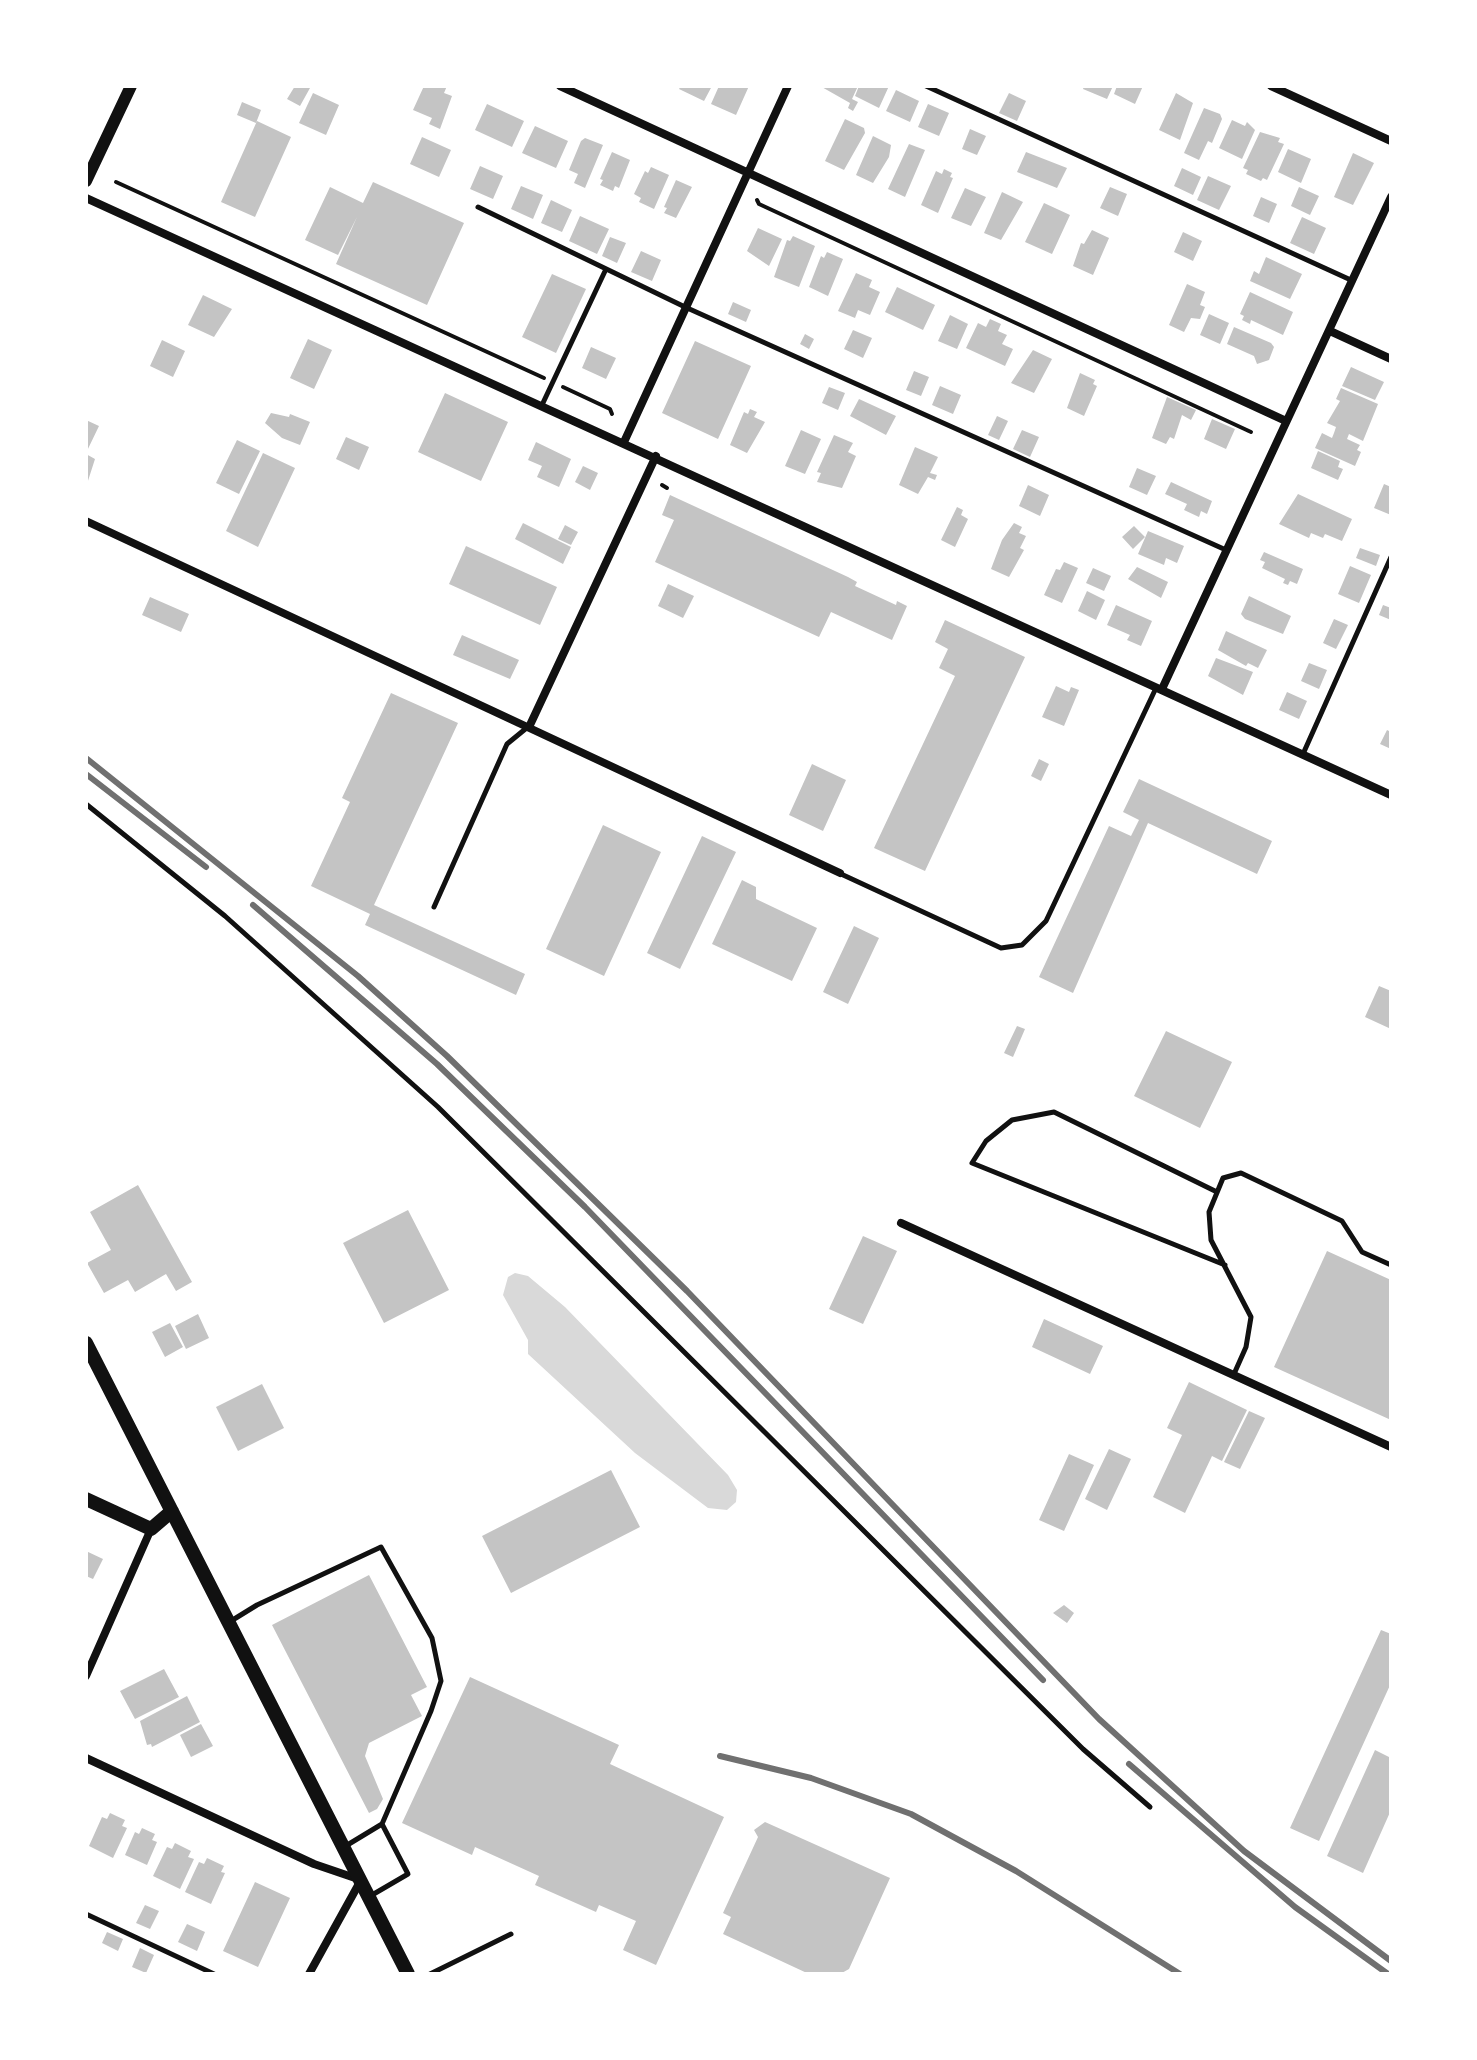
<!DOCTYPE html>
<style>
body{margin:0}
#map{position:relative;width:1477px;height:2060px;overflow:hidden;background:#fff;font-family:Signika,sans-serif}
canvas{display:block}
.frame{position:absolute;inset:0;border:88px solid #fff;pointer-events:none}
</style>
<div id="map">
<canvas width="1477" height="2060"></canvas>
<div class="frame"></div>
</div>
<script>
const context = document.querySelector('canvas').getContext('2d');
context.lineJoin = 'round';
function fillPath(path, color) {
  context.fillStyle = color;
  context.fill(path, 'evenodd');
}
function toPath(rows) {
  const path = new Path2D();
  for (const r of rows) {
    path.moveTo(r[0], r[1]);
    for (let i = 2; i < r.length; i += 2) path.lineTo(r[i], r[i + 1]);
  }
  return path;
}
function strokePath(path, color, width, dash) {
  context.strokeStyle = color;
  context.lineWidth = width;
  context.lineCap = dash ? 'butt' : 'round';
  context.setLineDash(dash || []);
  context.stroke(path);
}
const water = toPath([
 [515,1273,528,1276,565,1307,728,1475,737,1490,736,1502,727,1510,708,1508,635,1453,528,1354,528,1340,503,1295,508,1277]
]);
const building = toPath([
 [295,86,310,88,300,106,287,99],
 [424,86,447,86,444,93,452,96,440,129,429,124,432,118,413,110],
 [681,86,712,86,704,101,679,89],
 [719,86,749,86,736,115,711,104],
 [820,86,858,86,852,99,858,102,853,111,848,108,850,103],
 [859,86,889,86,879,108,855,96],
 [1084,86,1113,86,1107,99,1083,89],
 [1117,86,1143,86,1135,104,1114,94],
 [896,90,919,101,910,122,886,111],
 [313,93,339,105,326,135,299,123],
 [1009,93,1026,101,1017,121,999,113],
 [1176,93,1193,103,1180,140,1159,130],
 [242,102,261,110,256,123,237,115],
 [487,104,524,121,512,147,475,130],
 [928,104,949,113,939,136,918,127],
 [1204,108,1220,114,1222,119,1212,143,1208,141,1199,160,1184,153],
 [845,119,864,128,865,133,844,170,825,161],
 [1232,120,1245,126,1247,122,1255,130,1242,159,1219,148],
 [257,121,291,137,255,217,221,202],
 [535,126,568,141,556,168,522,153],
 [970,129,986,136,977,155,962,149],
 [1260,132,1280,138,1278,142,1284,144,1267,180,1263,178,1261,181,1246,174,1248,170,1243,168],
 [873,136,891,145,889,157,873,183,856,175],
 [422,137,451,150,439,177,410,164],
 [585,138,603,145,585,188,574,183,578,174,569,170,581,141],
 [909,144,925,150,905,197,888,189],
 [1288,149,1311,159,1301,183,1278,172],
 [612,152,630,160,619,188,615,186,613,191,600,185,603,180,600,179],
 [1026,152,1067,168,1057,188,1017,172],
 [1353,153,1374,163,1353,205,1334,197],
 [480,166,503,176,493,199,470,189],
 [651,167,669,175,654,209,639,202,641,198,634,194,645,171,648,173],
 [1182,168,1201,177,1193,195,1174,186],
 [944,169,952,173,950,177,953,178,938,213,921,205,936,171,942,174],
 [1208,176,1231,186,1219,210,1197,200],
 [676,180,692,187,676,218,664,213,667,208,664,207],
 [373,182,464,223,427,305,336,264,357,217,338,255,305,240,330,187,363,203],
 [521,186,543,195,533,219,511,209],
 [1110,187,1127,194,1118,216,1100,208],
 [1299,187,1319,196,1310,215,1291,206],
 [965,188,986,197,971,226,951,218],
 [1002,192,1023,202,1001,240,984,233],
 [1261,197,1277,204,1269,223,1253,216],
 [551,200,572,210,562,232,541,223],
 [1044,203,1070,215,1052,254,1025,242],
 [580,216,609,229,597,254,569,241],
 [1302,217,1326,228,1314,254,1290,243],
 [758,228,782,239,769,266,747,251],
 [1092,230,1109,238,1093,275,1073,266,1081,243,1084,244],
 [1183,232,1202,241,1193,261,1174,252],
 [793,236,815,246,799,287,774,277,787,240,790,241],
 [610,237,626,243,617,263,602,256],
 [641,251,661,260,652,281,631,272],
 [827,252,843,259,828,296,809,287,821,256,824,258],
 [1266,257,1302,274,1290,299,1250,281,1254,271,1259,274],
 [856,273,872,280,869,287,880,292,870,315,858,310,855,318,838,311],
 [552,274,586,289,556,353,522,337],
 [1187,284,1205,292,1200,305,1205,307,1200,319,1191,318,1184,332,1169,325],
 [897,287,935,305,923,330,885,312],
 [1250,292,1293,312,1283,335,1251,320,1250,324,1242,320,1244,316,1240,314],
 [203,295,232,309,214,337,188,325],
 [733,302,751,310,746,322,728,314],
 [1209,314,1229,323,1220,344,1200,335],
 [950,315,968,324,957,349,938,341],
 [990,319,1001,324,998,331,1007,335,1002,344,1013,349,1005,366,966,348,978,323,986,327],
 [1234,327,1271,343,1274,347,1269,360,1257,364,1254,356,1227,344],
 [853,330,872,338,863,358,844,349],
 [805,334,814,339,809,349,800,344],
 [308,339,332,350,314,389,290,378],
 [162,340,185,351,173,377,150,366],
 [695,341,751,366,718,439,662,413],
 [591,347,616,358,606,379,582,368],
 [1033,350,1052,359,1034,393,1011,383],
 [1351,367,1384,382,1375,400,1342,386],
 [914,371,929,377,921,396,906,390],
 [1080,373,1095,380,1093,384,1097,386,1084,416,1067,408],
 [940,386,961,395,953,414,932,405],
 [829,387,845,393,838,410,822,403],
 [1341,388,1378,404,1363,441,1349,434,1347,439,1360,445,1357,450,1361,452,1355,466,1315,448,1322,433,1332,438,1334,433,1336,427,1327,423,1340,401,1336,399],
 [445,393,508,422,481,481,418,452],
 [1167,397,1196,410,1191,420,1182,415,1174,439,1170,437,1166,444,1152,438],
 [859,399,896,416,886,435,850,416],
 [750,409,757,412,754,417,765,422,747,453,730,445,744,412,748,414],
 [271,413,289,417,290,414,310,422,300,445,282,438,265,423],
 [997,416,1008,421,999,440,988,435],
 [1212,419,1235,429,1226,449,1204,439],
 [86,420,99,426,86,453],
 [801,430,821,439,805,474,785,466],
 [1022,430,1039,437,1030,457,1013,449],
 [834,435,853,443,848,452,856,456,842,488,817,482,821,473,817,472],
 [346,437,369,447,359,470,336,459],
 [237,440,260,451,239,494,216,483],
 [536,442,571,459,559,487,537,477,542,466,528,460],
 [915,447,938,457,930,473,937,475,935,480,928,477,918,494,899,485],
 [1318,451,1340,461,1338,467,1343,469,1338,480,1311,468],
 [263,453,295,468,258,547,226,531],
 [86,454,95,459,86,487],
 [583,466,598,473,590,490,575,482],
 [1137,468,1156,476,1147,495,1129,487],
 [1171,482,1212,501,1207,514,1201,511,1199,517,1184,510,1187,504,1165,494],
 [1384,484,1391,487,1391,515,1374,508],
 [1028,485,1049,495,1040,516,1019,506],
 [1298,494,1352,519,1342,541,1325,534,1323,538,1311,533,1309,538,1279,524],
 [670,495,848,577,857,582,855,586,896,605,897,601,907,606,892,640,831,612,819,637,655,562,674,520,662,515],
 [957,507,963,510,961,515,968,519,955,547,941,540],
 [523,523,571,547,563,564,515,539],
 [1014,523,1022,527,1019,533,1026,536,1020,548,1024,550,1009,577,991,569,1002,540],
 [565,525,578,532,571,545,558,539],
 [1134,526,1145,537,1133,549,1122,537],
 [1148,531,1184,546,1177,563,1166,558,1164,565,1138,554],
 [466,546,557,587,540,625,449,584],
 [1360,548,1380,555,1376,566,1356,558],
 [1264,552,1303,569,1297,584,1290,581,1288,585,1283,583,1285,579,1262,568,1265,562,1260,560],
 [1064,562,1078,568,1062,603,1044,595,1056,569,1060,570],
 [1350,566,1371,575,1359,603,1338,594],
 [1137,567,1168,582,1161,598,1128,579],
 [1093,568,1111,576,1104,591,1086,583],
 [668,584,694,596,683,618,658,606],
 [1087,591,1105,600,1096,620,1078,611],
 [1249,596,1291,616,1283,634,1245,619,1241,614],
 [150,597,189,614,181,632,142,615],
 [1116,605,1152,621,1141,646,1127,640,1130,635,1107,625],
 [1383,605,1391,608,1391,620,1379,615],
 [1334,619,1348,625,1336,649,1323,643],
 [945,620,1025,657,925,871,874,848,955,676,939,668,948,649,935,642],
 [1226,631,1267,650,1258,668,1248,663,1246,666,1218,650],
 [462,635,519,660,510,679,453,655],
 [1216,658,1253,672,1243,695,1208,676],
 [1309,663,1327,670,1319,689,1301,681],
 [1056,686,1069,692,1071,687,1079,690,1064,726,1042,717],
 [1287,692,1307,701,1299,719,1279,710],
 [391,693,458,723,374,905,525,974,516,995,365,925,370,914,311,886,350,802,342,798],
 [1387,730,1391,732,1391,749,1380,744],
 [1039,759,1049,764,1041,781,1031,776],
 [812,764,846,780,823,831,789,815],
 [1139,779,1272,841,1257,874,1148,823,1073,993,1039,977,1109,826,1131,836,1139,820,1123,812],
 [603,825,661,852,604,976,546,949],
 [702,836,736,852,680,969,647,953],
 [742,880,756,887,756,899,817,928,792,981,712,944],
 [854,926,879,938,848,1004,823,992],
 [1379,986,1391,991,1391,1029,1365,1017],
 [1017,1026,1025,1029,1013,1057,1004,1053],
 [1166,1031,1232,1062,1200,1128,1134,1096],
 [138,1185,192,1282,176,1291,166,1274,135,1292,128,1280,104,1293,87,1263,111,1250,90,1212],
 [408,1210,449,1290,384,1323,343,1243],
 [863,1236,897,1251,863,1324,829,1309],
 [1327,1251,1391,1280,1391,1420,1274,1367],
 [198,1314,209,1338,186,1349,175,1326],
 [1044,1319,1103,1346,1090,1374,1032,1347],
 [170,1323,183,1347,165,1357,152,1332],
 [1189,1382,1247,1410,1222,1461,1212,1456,1185,1513,1153,1497,1182,1435,1167,1428],
 [262,1384,284,1428,238,1451,216,1407],
 [1249,1411,1265,1418,1240,1469,1224,1462],
 [1109,1449,1131,1459,1107,1510,1085,1499],
 [1069,1454,1094,1465,1064,1531,1039,1520],
 [611,1470,640,1527,511,1593,482,1536],
 [86,1551,103,1559,93,1579,86,1576],
 [369,1575,427,1687,411,1695,422,1716,369,1743,365,1756,383,1799,377,1809,369,1813,272,1625],
 [1064,1605,1074,1613,1067,1623,1053,1613],
 [1381,1630,1391,1634,1391,1683,1319,1841,1290,1828],
 [164,1669,179,1697,135,1719,120,1691],
 [470,1677,619,1745,610,1764,724,1817,656,1965,623,1950,636,1921,599,1905,596,1912,535,1885,539,1876,475,1847,472,1855,402,1823],
 [187,1696,200,1722,152,1747,151,1744,147,1745,140,1721],
 [201,1724,213,1746,191,1757,180,1735],
 [1375,1750,1391,1758,1391,1810,1363,1873,1327,1856],
 [110,1813,125,1820,122,1826,127,1828,113,1858,89,1846,102,1817,107,1819],
 [765,1822,890,1878,849,1969,840,1974,809,1974,723,1934,731,1917,723,1913,758,1837,754,1830],
 [142,1828,155,1834,152,1840,157,1842,147,1865,125,1855,135,1832,139,1834],
 [175,1843,191,1851,188,1857,194,1859,180,1889,153,1876,167,1847,172,1849],
 [207,1858,224,1866,221,1872,225,1873,211,1904,185,1892,199,1862,204,1864],
 [255,1882,290,1898,258,1967,223,1951],
 [145,1905,159,1911,150,1929,136,1923],
 [187,1924,205,1932,197,1951,178,1942],
 [107,1932,123,1939,118,1951,102,1943],
 [140,1948,154,1955,146,1973,132,1967]
]);
const path = toPath([
 [116,182,544,378],
 [757,200,759,204,1251,432],
 [563,387,610,409,612,414],
 [662,485,667,488]
]);
const service = toPath([
 [926,86,1353,281],
 [478,207,685,307,1226,550],
 [542,405,606,269],
 [1303,754,1391,557],
 [86,804,225,916,438,1107,1083,1749,1150,1807],
 [841,874,1001,948,1022,945,1046,921,1156,688],
 [434,907,507,744,529,726],
 [1217,1192,1054,1112,1012,1120,986,1141,972,1163,1225,1265],
 [1234,1374,1246,1347,1251,1317,1211,1240,1209,1212,1223,1178,1241,1173,1342,1221,1362,1252,1391,1265],
 [231,1621,257,1605,381,1547,432,1638,441,1681,431,1711,382,1824,344,1847],
 [372,1895,408,1874,382,1824],
 [86,1914,214,1974],
 [430,1974,511,1934]
]);
const minor = toPath([
 [560,86,1286,421],
 [1271,86,1391,141],
 [86,198,1391,795],
 [1330,331,1391,359],
 [624,442,788,86],
 [86,521,840,873],
 [1162,689,1391,197],
 [530,725,656,456],
 [901,1223,1391,1447],
 [86,1676,151,1529],
 [86,1758,314,1864,361,1880,309,1974]
]);
const tertiary = toPath([
 [86,181,131,86]
]);
const secondary = toPath([
 [86,1343,408,1974],
 [86,1499,151,1529,172,1511]
]);
const rail = toPath([
 [86,758,358,976,447,1056,687,1291,1099,1719,1244,1851,1391,1961],
 [86,774,206,867],
 [253,905,437,1064,585,1207,1043,1680],
 [720,1756,811,1778,911,1814,1016,1871,1180,1974],
 [1129,1764,1295,1907,1388,1974]
]);
fillPath(water, '#d9d9d9');
fillPath(building, '#c4c4c4');
strokePath(path, '#111', 4);
strokePath(service, '#111', 5);
strokePath(minor, '#111', 8);
strokePath(tertiary, '#111', 12);
strokePath(secondary, '#111', 14);
strokePath(rail, '#707070', 6);
</script>
